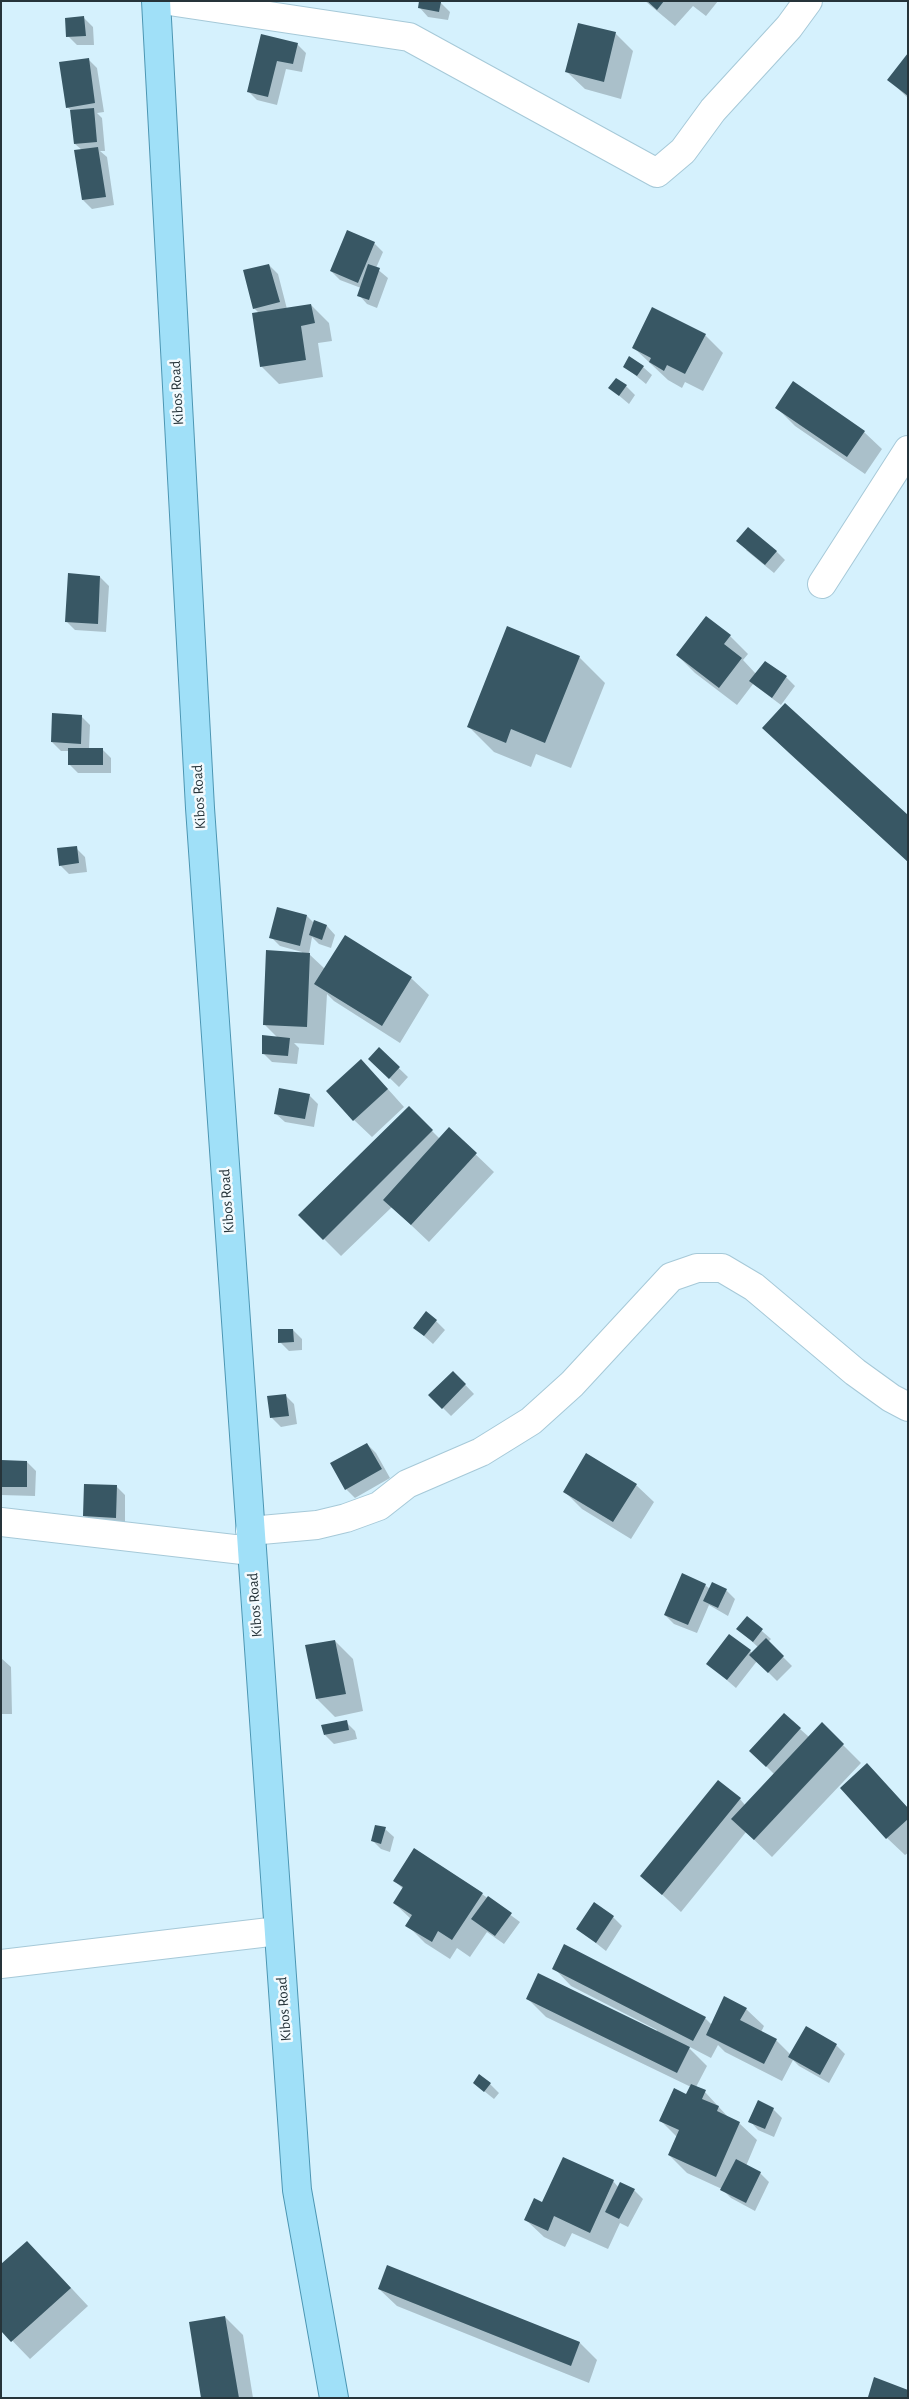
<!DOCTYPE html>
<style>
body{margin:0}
#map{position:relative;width:909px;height:2399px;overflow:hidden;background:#d5f1fd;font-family:"Alegreya Sans",sans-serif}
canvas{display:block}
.frame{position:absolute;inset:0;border:2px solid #26343a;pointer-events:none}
</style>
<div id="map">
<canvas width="909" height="2399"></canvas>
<div class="frame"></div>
</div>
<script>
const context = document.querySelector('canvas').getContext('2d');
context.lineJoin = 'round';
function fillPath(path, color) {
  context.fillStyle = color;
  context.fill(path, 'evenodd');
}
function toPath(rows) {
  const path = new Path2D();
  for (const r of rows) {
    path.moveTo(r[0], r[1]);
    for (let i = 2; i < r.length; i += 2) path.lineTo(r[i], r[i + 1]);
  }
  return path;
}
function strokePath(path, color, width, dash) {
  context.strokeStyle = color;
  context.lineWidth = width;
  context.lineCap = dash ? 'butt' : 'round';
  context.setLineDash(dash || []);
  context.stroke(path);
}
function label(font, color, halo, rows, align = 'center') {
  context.font = font + ' "Alegreya Sans",sans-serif';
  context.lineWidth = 5;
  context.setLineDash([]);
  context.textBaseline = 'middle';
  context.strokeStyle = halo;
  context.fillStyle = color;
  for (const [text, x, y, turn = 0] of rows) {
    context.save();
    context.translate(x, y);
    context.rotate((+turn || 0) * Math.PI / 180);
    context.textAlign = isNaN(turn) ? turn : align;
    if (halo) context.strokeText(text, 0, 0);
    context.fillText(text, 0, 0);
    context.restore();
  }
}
const shadow = toPath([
 [421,1,441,3,450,12,448,20,428,17,420,8],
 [645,1,718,1,706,16,693,6,675,26],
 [84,18,93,27,94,45,77,45,68,36],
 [615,33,633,51,621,99,585,89,567,72],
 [262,35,297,44,306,53,302,72,286,69,277,105,257,100,248,91],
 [908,55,908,98,889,80],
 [88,59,97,68,104,112,97,113,102,118,105,151,100,151,107,157,114,205,92,209,83,200,82,150,75,144,72,111,67,107],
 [374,243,383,252,376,268,388,278,377,308,367,304,359,295,361,288,340,280,331,271],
 [269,265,278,274,287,309,311,305,329,323,332,341,318,343,323,377,279,384,261,366,259,313,254,308],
 [705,335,723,353,703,391,685,382,682,388,668,380,634,348],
 [624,366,643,367,652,375,646,384],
 [626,386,635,395,629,404,610,388],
 [777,408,864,432,882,449,865,474,795,426],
 [746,550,776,551,785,560,774,573],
 [100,577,109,586,106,632,75,630,66,621],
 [730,636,748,654,743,660,756,674,786,677,795,686,781,705,753,684,737,705,695,673,677,655],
 [579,657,605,683,571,768,536,754,531,767,494,752,469,727],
 [81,716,90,725,89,749,102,749,111,758,111,773,78,773,69,764,69,751,61,751,52,742],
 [764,728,908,817,908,862,789,753],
 [76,848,85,857,87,872,69,874,60,865],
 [307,916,314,923,327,926,335,935,331,948,319,944,312,937,309,954,325,969,411,978,429,995,400,1043,334,1001,327,994,324,1045,294,1043,299,1048,297,1064,272,1062,263,1053,278,1038,264,1024,302,952,280,946,271,937],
 [379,1049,408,1077,399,1087,370,1059],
 [378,1078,404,1107,372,1137,354,1120],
 [309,1095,318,1104,314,1127,285,1122,276,1114],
 [409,1108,440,1139,449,1129,494,1172,429,1242,392,1207,341,1256,300,1215],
 [436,1321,445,1330,433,1344,415,1328],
 [293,1330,302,1339,302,1350,289,1351,280,1342],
 [453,1372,474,1394,451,1416,430,1395],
 [285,1395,294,1404,297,1424,281,1427,272,1418,269,1397],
 [367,1444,376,1453,390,1478,355,1498,346,1489],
 [1,1461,27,1462,36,1471,35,1496,1,1495],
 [636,1485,654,1502,631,1539,582,1509,564,1491],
 [116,1486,125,1495,125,1526,93,1525,84,1516],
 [712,1584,726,1590,735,1599,728,1616,709,1605,697,1633,674,1624,665,1615,705,1585,710,1589],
 [747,1618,771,1639,768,1642,792,1666,777,1681,757,1661,736,1688,708,1664,750,1651,752,1653,758,1647,738,1629],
 [335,1641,353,1659,363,1711,335,1717,317,1699],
 [1,1658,11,1667,12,1714,1,1714],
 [346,1722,355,1731,357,1739,334,1744,325,1735],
 [822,1724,861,1763,772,1857,746,1832,681,1912,642,1876,740,1799,745,1805,774,1774,751,1751,800,1729,809,1737],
 [867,1765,908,1808,908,1853,905,1855,887,1838],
 [385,1829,394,1837,390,1852,381,1849,372,1840],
 [395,1881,482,1894,520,1922,504,1944,487,1932,470,1957,457,1948,450,1959,425,1943,407,1925,411,1919,394,1903,403,1889],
 [613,1917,622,1926,606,1951,578,1929],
 [554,1968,705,2018,712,2025,746,2009,764,2026,761,2032,776,2040,791,2055,836,2045,845,2054,829,2083,799,2066,793,2060,782,2081,725,2052,718,2045,711,2058,686,2045,707,2066,696,2087,705,2092,729,2118,739,2123,757,2140,746,2166,760,2173,769,2182,755,2211,731,2198,722,2189,687,2173,669,2155,677,2137,661,2121,687,2095,691,2087,546,2017,528,1999,656,2032,657,2030,571,1986],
 [474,2083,490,2084,499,2093,494,2099],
 [773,2109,782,2118,774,2137,758,2130,750,2121],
 [613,2181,619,2188,634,2190,643,2199,628,2227,620,2223,608,2249,572,2233,565,2247,544,2237,526,2220,543,2203],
 [45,2260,88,2306,30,2359,1,2329],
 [379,2289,580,2343,597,2360,589,2383,397,2306],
 [225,2317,243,2335,253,2398,203,2398]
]);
const building = toPath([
 [419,1,441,2,439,12,418,8],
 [647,1,664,1,657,10],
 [84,16,86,36,66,37,65,18],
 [578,23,616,32,604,82,565,72],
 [261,34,298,43,293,64,277,61,268,97,247,92],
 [908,53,908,96,887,80],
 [89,58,95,103,66,108,59,62],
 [94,108,97,142,74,144,70,110],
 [98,147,106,197,82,200,74,150],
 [347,230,375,242,358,283,330,271],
 [269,264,280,302,253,309,243,270],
 [368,264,380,268,369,300,357,296],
 [311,304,315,323,301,326,306,360,260,367,252,313],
 [652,307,706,334,685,374,667,365,664,371,649,362,651,358,632,348],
 [629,356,644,366,637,376,623,367],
 [616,378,627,385,619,396,608,388],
 [793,381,865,431,847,457,775,408],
 [748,527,777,551,765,565,736,541],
 [68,573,100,576,98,624,65,622],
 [706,616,731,635,724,644,742,658,719,688,676,655],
 [507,626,580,656,545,743,511,729,506,743,467,727],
 [765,661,787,676,772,698,749,681],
 [785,703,908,815,908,862,762,728],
 [52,713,82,715,81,744,51,742],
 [68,748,103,748,103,765,68,765],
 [77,846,79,863,59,866,57,848],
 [277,907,307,915,300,946,269,938],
 [314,920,327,925,322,940,309,935],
 [345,935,412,977,382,1026,314,984],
 [266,950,310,953,307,1027,263,1025],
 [262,1035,290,1038,288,1056,262,1054],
 [379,1047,400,1067,389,1079,368,1059],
 [361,1059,388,1089,353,1121,326,1091],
 [279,1088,310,1094,305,1119,274,1114],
 [409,1106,433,1130,323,1240,298,1215],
 [449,1127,477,1153,411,1225,383,1200],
 [426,1311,437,1320,424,1336,413,1328],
 [278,1329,293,1329,294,1342,278,1343],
 [453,1371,466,1384,442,1409,428,1395],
 [286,1394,289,1416,270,1418,267,1396],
 [367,1443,382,1469,345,1490,330,1463],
 [586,1453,637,1484,613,1522,563,1492],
 [1,1460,27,1461,27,1487,1,1487],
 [84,1484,117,1485,116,1518,83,1516],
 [682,1573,706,1584,688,1625,664,1615],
 [712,1582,727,1589,718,1608,703,1601],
 [747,1616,763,1629,753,1642,736,1629],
 [729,1634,751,1650,727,1680,706,1664],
 [766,1638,784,1656,768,1673,749,1655],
 [335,1640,346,1694,316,1699,305,1645],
 [784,1713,801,1728,766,1767,749,1751],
 [347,1720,349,1730,324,1735,321,1725],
 [822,1722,844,1744,754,1840,731,1819],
 [867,1763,908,1808,908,1819,886,1839,840,1788],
 [718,1780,741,1798,662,1895,640,1876],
 [375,1825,386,1827,381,1844,371,1841],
 [414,1848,483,1893,452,1940,438,1931,432,1942,405,1926,412,1915,393,1903,403,1887,393,1881],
 [488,1896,512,1913,495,1936,471,1919],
 [594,1902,614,1916,596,1943,576,1929],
 [564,1944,706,2017,693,2041,552,1969],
 [538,1973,690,2047,677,2073,526,1999],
 [724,1996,747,2008,740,2020,777,2039,764,2064,706,2035],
 [806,2026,837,2044,820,2075,788,2057],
 [479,2074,491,2083,484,2092,473,2083],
 [691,2084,706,2090,702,2099,719,2106,717,2111,740,2122,716,2177,668,2155,679,2130,659,2121,674,2088,686,2094],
 [758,2100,774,2108,765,2129,748,2122],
 [563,2157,614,2180,590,2233,554,2216,548,2231,524,2220,534,2198,542,2202],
 [736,2159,761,2172,746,2203,720,2190],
 [620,2182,635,2189,619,2219,605,2212],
 [27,2241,71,2288,11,2342,1,2331,1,2264],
 [387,2265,580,2342,571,2366,378,2289],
 [225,2316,239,2398,201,2398,189,2322],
 [874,2377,908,2390,908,2398,868,2397]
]);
const minor = toPath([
 [169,1,409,37,657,173,683,151,713,110,789,27,808,1],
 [822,584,908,450],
 [1,1522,251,1551],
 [250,1531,317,1525,346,1518,379,1506,407,1484,481,1452,531,1421,572,1384,671,1277,697,1268,722,1268,754,1287,855,1372,891,1398,908,1407],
 [1,1964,278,1931]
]);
const primary = toPath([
 [156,1,200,808,297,2190,334,2398]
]);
const streetNames = [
 ["Kibos Road",177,393,-93],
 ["Kibos Road",199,797,-93],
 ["Kibos Road",227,1201,-94],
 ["Kibos Road",255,1605,-94],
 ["Kibos Road",284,2009,-94]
];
fillPath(shadow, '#0003');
fillPath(building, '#385764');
strokePath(minor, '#a6c9d8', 30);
strokePath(primary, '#4c96b3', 30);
strokePath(minor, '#fff', 28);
strokePath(primary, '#a0e0f8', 28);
label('15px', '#26343a', '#f3fafd', streetNames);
</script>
